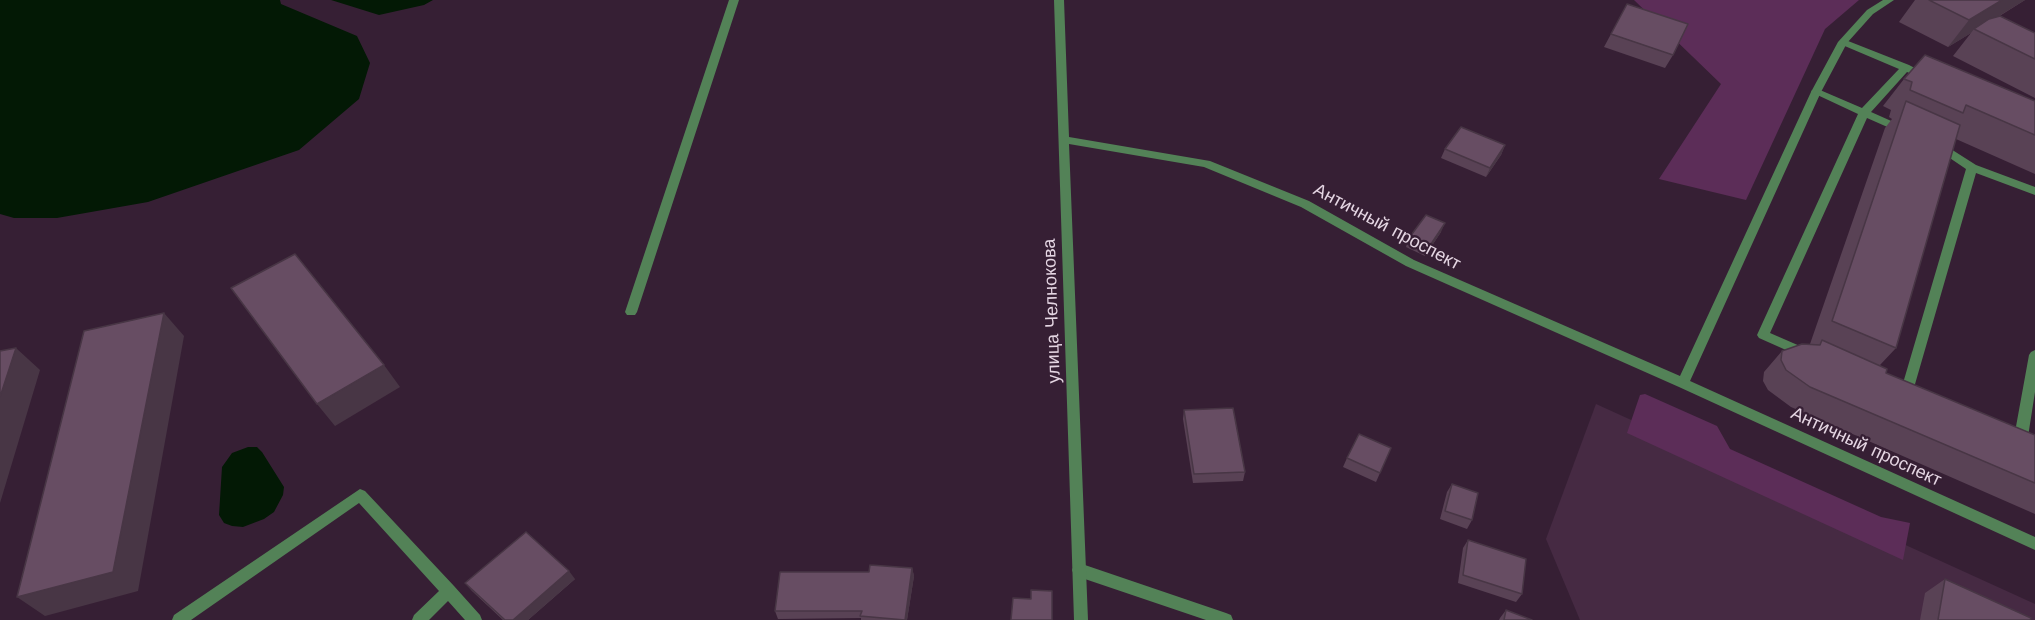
<!DOCTYPE html>
<meta charset="utf-8">
<style>
body{margin:0}
canvas{display:block;background:#361f34}
</style>
<canvas width="2035" height="620"></canvas>
<script>
const context = document.querySelector('canvas').getContext('2d');
context.lineJoin = 'round';
function fillPath(path, color) {
  context.fillStyle = color;
  context.fill(path, 'evenodd');
}
function toPath(rows) {
  const path = new Path2D();
  for (const r of rows) {
    path.moveTo(r[0], r[1]);
    for (let i = 2; i < r.length; i += 2) path.lineTo(r[i], r[i + 1]);
  }
  return path;
}
function strokePath(path, color, width, dash) {
  context.strokeStyle = color;
  context.lineWidth = width;
  context.lineCap = dash ? 'butt' : 'round';
  context.setLineDash(dash || []);
  context.stroke(path);
}
function label(font, color, halo, rows, align = 'center') {
  context.font = font + ' "Work Sans",sans-serif';
  context.lineWidth = 4.5;
  context.setLineDash([]);
  context.textBaseline = 'middle';
  context.strokeStyle = halo;
  context.fillStyle = color;
  for (const [text, x, y, turn = 0] of rows) {
    context.save();
    context.translate(x, y);
    context.rotate((+turn || 0) * Math.PI / 180);
    context.textAlign = isNaN(turn) ? turn : align;
    if (halo) context.strokeText(text, 0, 0);
    context.fillText(text, 0, 0);
    context.restore();
  }
}
const built = toPath([
 [1596,404,2035,604,2035,620,1580,620,1546,539]
]);
const green = toPath([
 [1634,0,1859,0,1825,29,1746,200,1659,179,1721,84],
 [1645,394,1717,426,1730,449,1881,517,1910,523,1903,560,1627,433,1640,395]
]);
const water = toPath([
 [0,0,280,0,281,4,357,36,370,63,359,99,299,150,148,202,57,218,14,218,0,214],
 [331,0,433,0,424,5,379,15],
 [248,447,257,447,262,452,284,487,283,495,274,512,264,519,243,527,232,526,224,523,219,515,222,467,232,453]
]);
const service = toPath([
 [729,0,739,0,637,312,635,315,627,315,625,312,729,0],
 [1843,39,1909,65,1932,77,1927,80,1907,72,1871,112,1943,144,1976,165,2035,187,2035,195,1976,173,1911,398,1910,402,1905,403,1759,338,1757,335,1858,114,1811,92,1812,90,1820,90,1862,108,1899,69,1840,44,1840,40,1843,39],
 [1867,118,1935,148,1966,169,1901,390,1770,333,1867,118],
 [2035,350,2035,392,2027,443,2025,447,2020,449,2015,447,2013,443,2029,355,2031,352,2035,350],
 [360,489,365,491,454,586,480,615,482,620,465,620,448,601,429,620,412,620,414,615,439,591,359,503,191,620,172,620,174,615,360,489],
 [1079,563,1226,613,1231,615,1233,620,1206,620,1079,577,1074,575,1072,570,1074,565,1079,563]
]);
const minor = toPath([
 [1054,0,1064,0,1069,137,1210,161,1309,201,1414,260,1680,376,1811,92,1838,42,1867,10,1883,0,1894,0,1873,14,1847,43,1821,92,1690,381,2035,537,2035,550,1679,387,1406,266,1301,207,1204,167,1069,144,1088,620,1074,620,1054,0]
]);
const wall = toPath([
 [1915,0,2025,0,1998,17,2035,33,2035,98,1953,56,1971,33,1948,47,1899,22],
 [1611,34,1673,55,1665,68,1604,47],
 [1904,79,2035,101,2035,174,1956,139,1896,348,1880,365,1886,373,2035,435,2035,514,1791,407,1768,390,1763,381,1764,372,1782,351,1810,344,1885,128,1892,119,1889,117,1891,110,1883,106],
 [1505,145,1501,155,1486,177,1441,158,1445,149],
 [1441,232,1425,256,1406,247,1409,238],
 [1184,410,1245,472,1243,481,1193,483,1183,419],
 [1391,448,1376,482,1343,467,1347,458],
 [1452,484,1472,520,1467,529,1440,519,1447,492],
 [1468,540,1522,594,1516,602,1458,583,1463,548],
 [912,568,914,576,907,620,861,620,861,618,778,619,775,611,869,572],
 [575,579,528,620,503,620,472,591,465,583],
 [1945,579,2030,620,1920,620,1925,593],
 [1506,610,1532,620,1499,620,1500,618]
]);
const shadedWall = toPath([
 [2002,0,2025,0,1976,30,1974,29,1971,33,1948,47,1969,20],
 [1505,145,1501,155,1486,177,1490,168],
 [1445,223,1441,232,1425,256,1429,247],
 [164,313,184,336,138,591,45,616,17,597],
 [16,348,40,370,0,503,0,397],
 [384,365,400,387,335,426,317,404],
 [912,568,914,576,907,620,905,620],
 [569,571,575,579,528,620,513,620]
]);
const building = toPath([
 [1929,0,2002,0,1969,20,1929,0],
 [1627,4,1688,24,1673,55,1611,34,1627,4],
 [2000,16,2035,33,2035,59,1974,29,1989,19,2000,16],
 [1925,55,2035,101,2035,135,1966,105,1963,113,1910,90,1912,82,1904,79,1925,55],
 [1906,101,1960,125,1896,348,1832,321,1906,101],
 [1461,127,1505,145,1490,168,1445,149,1461,127],
 [1426,215,1445,223,1429,247,1409,238,1426,215],
 [295,254,384,365,317,404,231,288,295,254],
 [164,313,113,572,17,597,84,331,164,313],
 [1822,340,1887,369,1886,373,2035,435,2035,483,1810,387,1786,370,1781,360,1782,351,1802,344,1820,345,1822,340],
 [16,348,0,397,0,351,16,348],
 [1233,408,1245,472,1194,474,1184,410,1233,408],
 [1359,434,1391,448,1380,473,1347,458,1359,434],
 [1452,484,1478,493,1472,520,1445,511,1452,484],
 [526,532,569,571,513,620,505,620,465,583,526,532],
 [1468,540,1526,559,1522,594,1463,575,1468,540],
 [870,565,912,568,905,620,860,616,862,611,775,611,780,572,869,572,870,565],
 [1945,579,2031,618,2030,620,1938,620,1945,579],
 [1031,590,1052,591,1052,620,1011,620,1013,598,1031,599,1031,590],
 [1506,610,1532,620,1504,620,1506,610]
]);
const streetNames = [
 ["Античный проспект",1387,227,28],
 ["улица Челнокова",1052,311,-92],
 ["Античный проспект",1866,447,25]
];
fillPath(built, '#462a43');
fillPath(green, '#5c2d58');
fillPath(water, '#031905');
fillPath(service, '#538257');
fillPath(minor, '#538257');
fillPath(wall, '#594255');
fillPath(shadedWall, '#483645');
fillPath(building, '#674d63');
strokePath(building, '#483645', 1.5);
label('18px', '#e5d6e3', '#361f34', streetNames);
</script>
